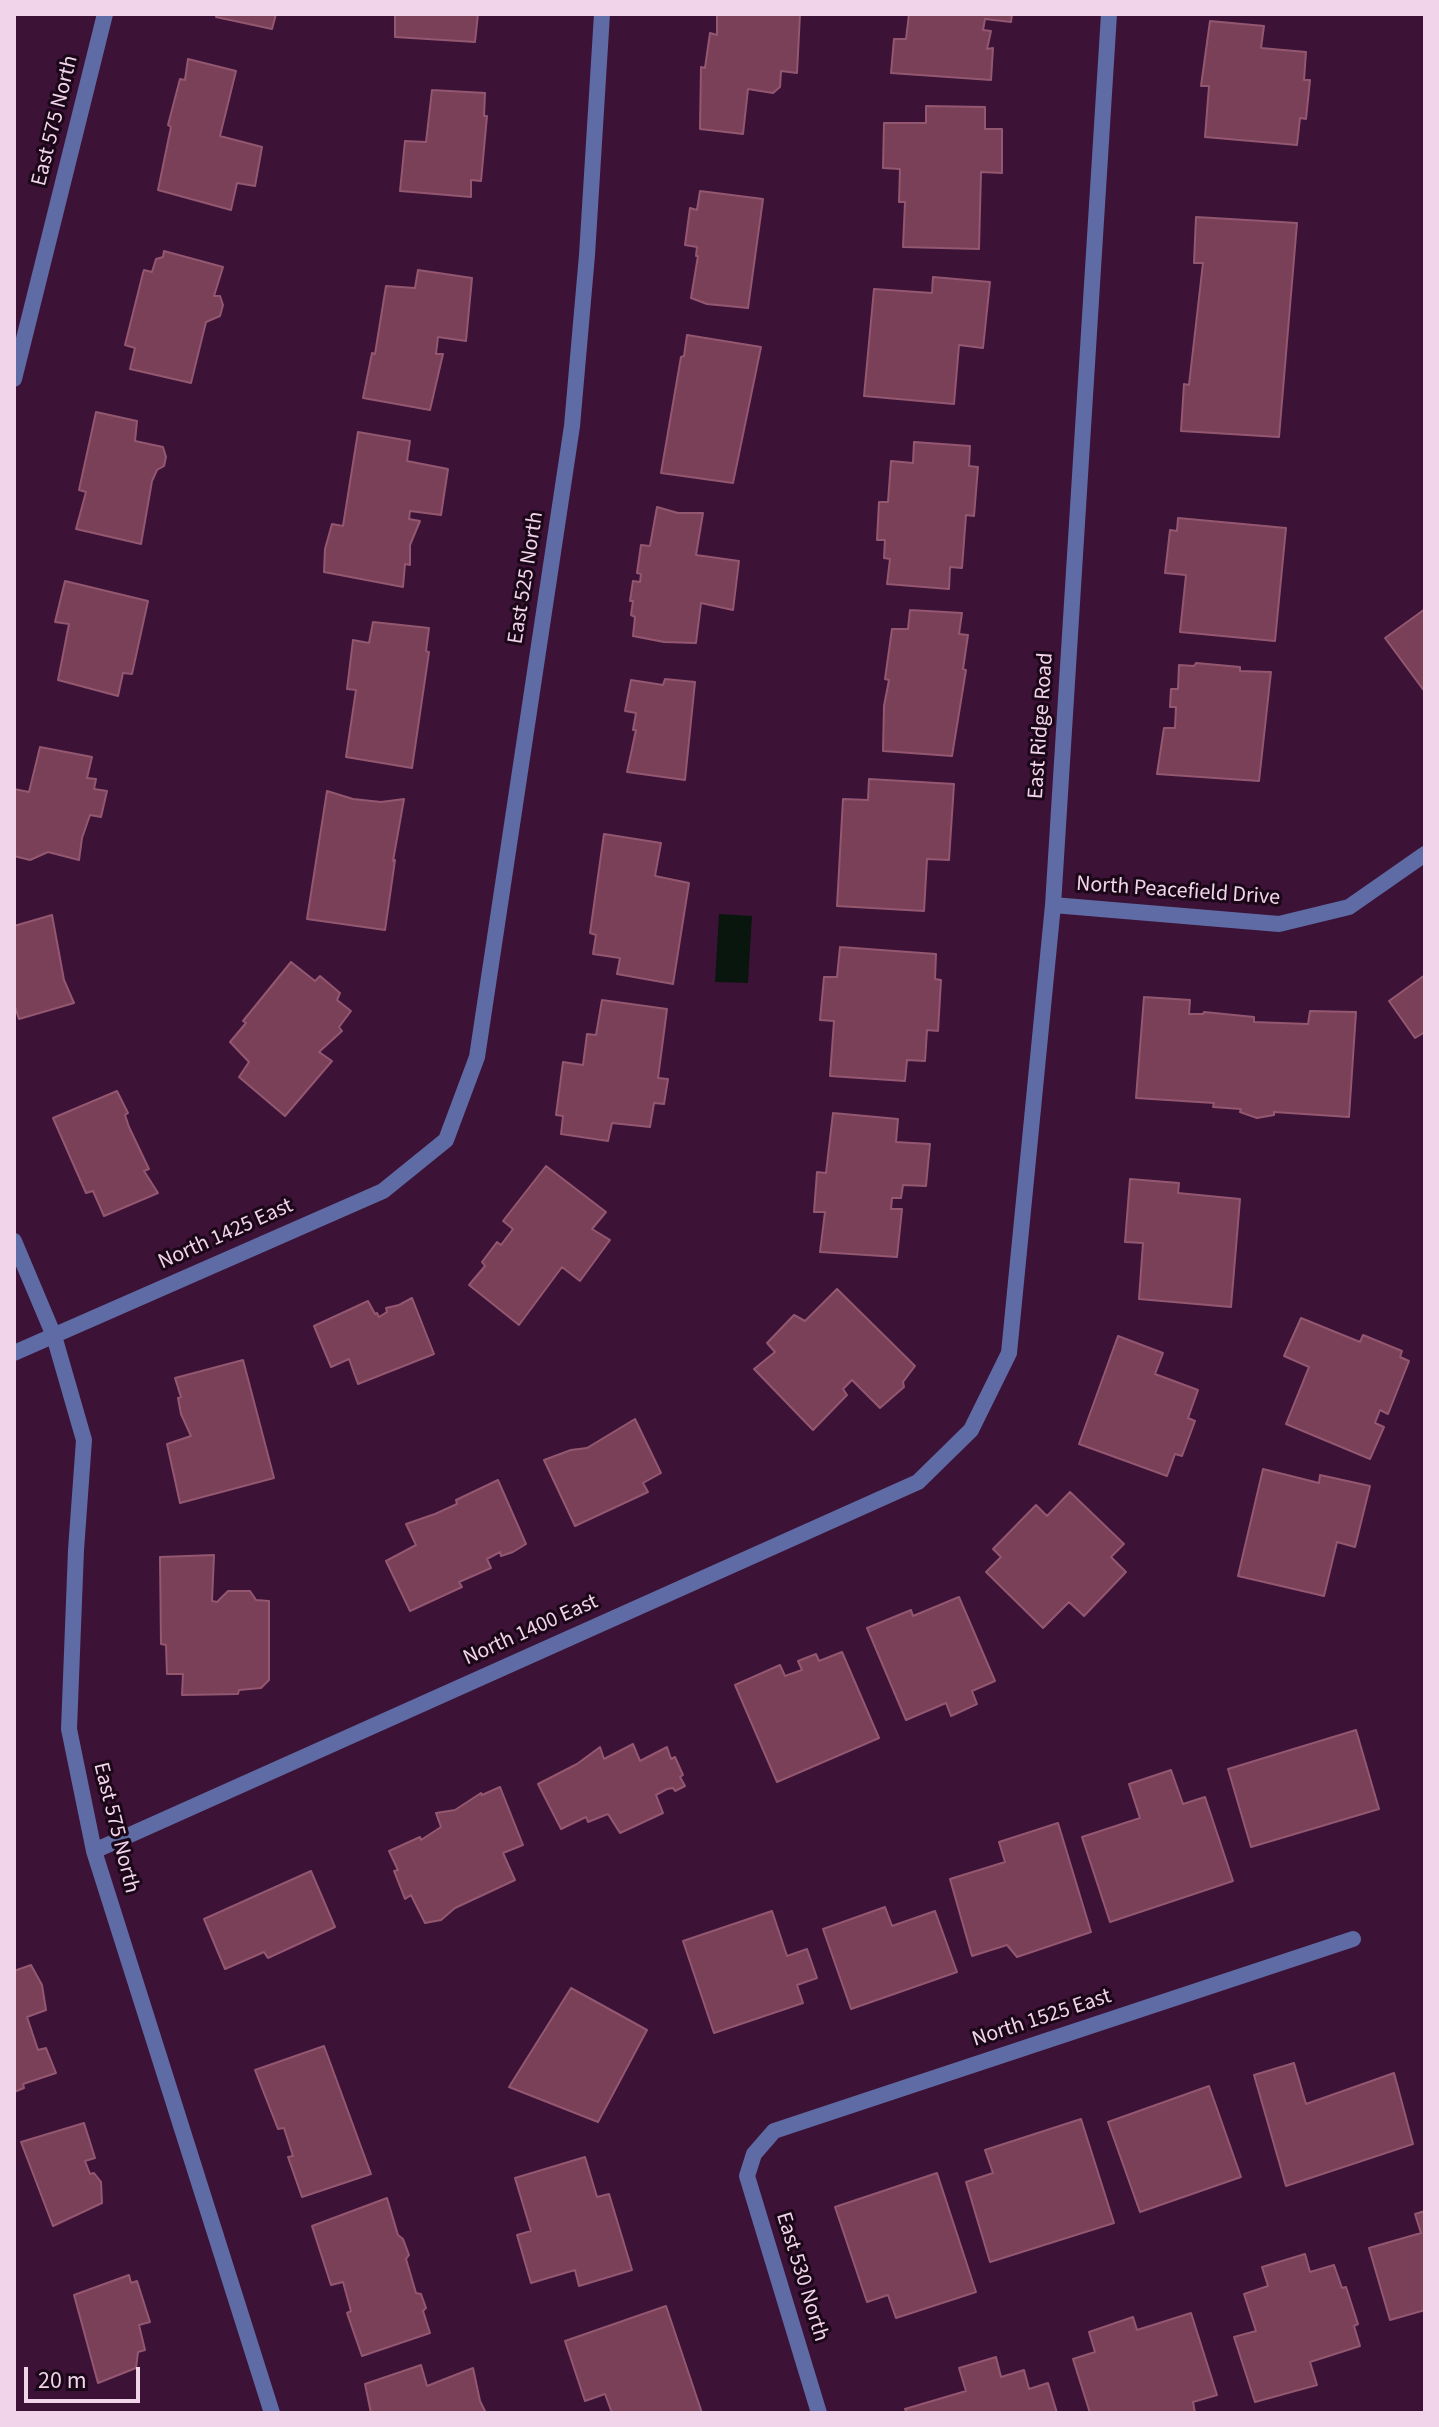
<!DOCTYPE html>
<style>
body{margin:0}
#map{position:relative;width:1439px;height:2427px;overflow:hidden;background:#3d1237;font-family:"Source Sans 3",sans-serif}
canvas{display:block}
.frame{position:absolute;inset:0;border:16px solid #f1d4ea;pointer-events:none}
.scale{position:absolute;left:24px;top:2367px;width:116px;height:36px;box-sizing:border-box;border:4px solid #f1d4ea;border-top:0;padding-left:10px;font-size:24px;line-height:28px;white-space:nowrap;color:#f1d4ea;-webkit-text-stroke:6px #1a0717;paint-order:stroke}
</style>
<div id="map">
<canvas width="1439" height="2427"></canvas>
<div class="frame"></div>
<div class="scale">20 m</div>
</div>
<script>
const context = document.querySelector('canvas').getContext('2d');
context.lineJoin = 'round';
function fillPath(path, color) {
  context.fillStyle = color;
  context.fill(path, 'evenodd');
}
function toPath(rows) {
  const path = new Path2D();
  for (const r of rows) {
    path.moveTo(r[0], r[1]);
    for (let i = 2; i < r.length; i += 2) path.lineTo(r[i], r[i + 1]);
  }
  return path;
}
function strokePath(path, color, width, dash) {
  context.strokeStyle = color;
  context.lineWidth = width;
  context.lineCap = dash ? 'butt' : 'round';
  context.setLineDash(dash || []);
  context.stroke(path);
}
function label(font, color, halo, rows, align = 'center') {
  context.font = font + ' "Source Sans 3",sans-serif';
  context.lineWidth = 6;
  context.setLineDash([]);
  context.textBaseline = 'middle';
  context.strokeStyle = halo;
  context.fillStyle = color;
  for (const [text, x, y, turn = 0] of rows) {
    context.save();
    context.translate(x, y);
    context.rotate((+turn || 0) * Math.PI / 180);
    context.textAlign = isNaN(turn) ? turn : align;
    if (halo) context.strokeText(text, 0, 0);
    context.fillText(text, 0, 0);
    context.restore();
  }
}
const water = toPath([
 [719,914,752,916,748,983,715,982]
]);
const building = toPath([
 [217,14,276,14,272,29,216,17,217,14],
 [395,14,478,14,475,42,395,37,395,14],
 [717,14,800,14,797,73,781,71,780,87,773,93,748,89,743,134,700,129,701,67,705,68,710,33,717,35,717,14],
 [909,14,1012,14,1011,22,985,19,983,30,991,31,987,49,993,48,991,80,891,73,894,39,906,39,909,14],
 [1210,21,1264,26,1261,48,1306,52,1304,80,1310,80,1306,119,1300,118,1297,145,1205,137,1209,86,1201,86,1210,21],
 [188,59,236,71,220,136,262,147,255,186,237,183,231,210,158,190,171,127,168,125,180,79,185,80,188,59],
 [432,90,485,93,484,116,487,116,481,181,471,180,471,197,400,191,405,141,426,142,432,90],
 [926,106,985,107,985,129,1002,129,1002,173,981,172,979,249,903,247,905,202,899,202,900,169,883,168,884,123,926,123,926,106],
 [700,191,763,199,748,308,707,304,691,298,698,256,696,256,697,247,685,245,690,208,697,210,700,191],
 [1196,217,1297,223,1279,437,1181,431,1184,384,1189,385,1203,263,1194,263,1196,217],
 [164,251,223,267,214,296,220,296,223,305,220,316,206,322,191,383,130,369,135,348,125,345,143,273,144,270,152,272,156,259,163,257,164,251],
 [418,270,472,278,466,341,438,337,436,354,443,354,430,410,363,398,372,353,375,354,386,286,415,288,418,270],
 [933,277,990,282,983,348,959,345,954,404,864,396,874,289,932,293,933,277],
 [687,335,761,347,733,483,661,473,681,357,684,356,687,335],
 [96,412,137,421,135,441,163,447,166,457,164,466,157,470,152,481,141,544,76,529,86,492,79,490,96,412],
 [358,432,410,441,407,461,448,469,441,515,410,511,409,519,420,521,410,545,410,565,405,564,403,587,324,572,325,549,332,524,343,526,358,432],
 [914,442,970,446,969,466,978,467,974,516,966,515,962,568,950,567,949,589,887,584,890,559,884,558,885,540,877,540,879,502,888,502,891,461,913,463,914,442],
 [657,507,678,513,703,513,696,555,739,561,733,610,701,603,696,643,664,642,633,636,635,617,631,615,633,601,630,601,633,581,640,582,641,574,637,573,641,545,650,546,657,507],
 [1178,518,1286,528,1275,641,1180,632,1186,575,1165,573,1170,530,1177,531,1178,518],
 [65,581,148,601,132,674,123,673,118,696,58,680,69,624,55,622,65,581],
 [1425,609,1425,692,1385,638,1425,609],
 [910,610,962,613,959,634,968,635,963,669,966,670,952,756,883,751,884,706,889,680,885,679,892,629,908,629,910,610],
 [373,622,429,628,426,651,429,652,412,768,346,757,356,690,347,689,353,640,369,643,373,622],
 [1196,663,1240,667,1240,671,1271,672,1259,781,1157,774,1164,728,1175,728,1176,707,1170,707,1171,689,1178,689,1179,665,1194,666,1196,663],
 [665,679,695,682,685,780,627,772,636,730,633,730,636,713,625,711,631,680,663,685,665,679],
 [40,747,92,757,87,778,96,779,94,789,107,791,101,817,90,815,82,838,79,860,48,852,30,860,14,856,14,789,29,792,40,747],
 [869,779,954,784,949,860,927,859,924,911,837,906,843,799,868,800,869,779],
 [327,791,353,799,381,802,404,799,393,861,395,860,385,930,307,919,327,791],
 [604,834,661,843,655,876,689,883,673,984,617,974,620,958,593,954,596,935,590,933,604,834],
 [52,915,64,980,74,1003,19,1019,14,1004,14,926,52,915],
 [840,947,936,954,935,979,941,980,938,1031,927,1030,925,1061,907,1060,905,1081,830,1076,834,1021,820,1020,824,977,837,977,840,947],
 [291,962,315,981,320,976,340,993,337,1000,351,1011,339,1027,342,1031,319,1052,332,1061,285,1116,239,1077,249,1062,230,1042,246,1023,243,1021,291,962],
 [1425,975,1425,1032,1415,1038,1389,1001,1425,975],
 [1144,997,1190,1000,1189,1014,1203,1014,1204,1012,1254,1017,1254,1022,1308,1024,1310,1011,1356,1012,1349,1117,1274,1112,1274,1115,1257,1118,1240,1112,1241,1109,1213,1107,1214,1103,1136,1098,1144,997],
 [602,1000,667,1009,658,1078,668,1079,664,1104,654,1103,650,1127,612,1123,608,1141,561,1134,563,1116,556,1115,563,1062,583,1065,587,1034,596,1035,602,1000],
 [117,1091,128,1113,125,1115,129,1127,149,1169,144,1171,158,1193,104,1216,93,1191,86,1193,53,1118,117,1091],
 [833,1113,898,1119,896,1142,930,1144,926,1186,903,1185,901,1198,892,1198,891,1209,902,1209,897,1257,820,1252,825,1212,814,1212,817,1172,826,1173,833,1113],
 [546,1166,606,1212,592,1229,610,1240,580,1281,562,1267,519,1325,469,1285,485,1266,482,1262,497,1242,501,1245,513,1229,503,1221,546,1166],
 [1130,1179,1179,1183,1178,1193,1240,1199,1231,1307,1139,1299,1143,1243,1125,1242,1130,1179],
 [837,1289,915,1366,903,1382,904,1387,880,1408,852,1380,843,1389,847,1395,813,1430,754,1369,775,1352,767,1343,794,1315,805,1321,837,1289],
 [412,1298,434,1354,358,1384,349,1359,331,1367,314,1326,368,1301,375,1314,377,1313,379,1317,387,1312,386,1308,399,1305,412,1298],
 [1301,1318,1360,1342,1363,1335,1402,1351,1400,1357,1409,1361,1388,1414,1380,1410,1375,1423,1384,1427,1370,1459,1286,1424,1309,1367,1284,1356,1301,1318],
 [1118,1336,1163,1353,1155,1374,1198,1390,1188,1418,1195,1421,1182,1456,1175,1454,1167,1476,1079,1444,1118,1336],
 [243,1360,274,1478,180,1503,167,1444,191,1436,181,1414,178,1398,181,1397,175,1378,243,1360],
 [635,1419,661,1473,643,1483,648,1492,575,1526,544,1460,571,1450,587,1448,635,1419],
 [1263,1469,1319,1483,1320,1475,1370,1486,1355,1547,1337,1542,1324,1596,1238,1576,1263,1469],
 [498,1480,526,1544,513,1552,501,1556,500,1552,487,1559,491,1568,459,1582,462,1587,410,1611,386,1561,416,1545,406,1524,435,1514,457,1504,456,1500,498,1480],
 [1070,1492,1124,1544,1111,1557,1126,1572,1084,1616,1069,1602,1043,1628,986,1572,1001,1557,993,1549,1036,1505,1047,1516,1070,1492],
 [214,1555,212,1601,217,1602,228,1591,250,1591,256,1600,269,1601,269,1680,261,1688,239,1690,238,1694,182,1695,183,1674,167,1674,166,1645,161,1644,160,1557,214,1555],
 [959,1597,995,1681,972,1691,977,1704,951,1716,946,1703,906,1720,867,1628,911,1610,913,1616,959,1597],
 [842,1652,879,1738,777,1782,735,1685,780,1665,785,1676,802,1670,798,1661,816,1654,819,1661,842,1652],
 [1356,1730,1379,1809,1251,1847,1228,1769,1356,1730],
 [633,1744,640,1761,667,1747,671,1759,675,1757,683,1775,680,1777,685,1786,675,1791,673,1788,667,1789,656,1795,663,1813,620,1833,608,1814,588,1822,586,1817,561,1829,538,1784,577,1764,600,1747,604,1759,633,1744],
 [1171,1770,1183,1804,1205,1797,1233,1881,1110,1922,1082,1837,1140,1818,1129,1784,1171,1770],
 [500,1787,523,1845,503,1853,515,1880,455,1908,441,1920,425,1923,411,1895,405,1899,394,1871,398,1870,389,1851,420,1837,421,1840,441,1827,436,1813,455,1810,481,1793,482,1795,500,1787],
 [1058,1823,1091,1932,1017,1957,1007,1945,972,1956,950,1879,1005,1862,999,1842,1058,1823],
 [311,1871,335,1927,268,1958,264,1952,225,1969,204,1919,311,1871],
 [885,1907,892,1926,935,1911,957,1972,851,2009,823,1929,885,1907],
 [772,1911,787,1956,807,1949,817,1978,797,1985,803,2003,714,2033,683,1941,772,1911],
 [31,1965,42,1985,46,2010,27,2017,38,2050,46,2048,56,2073,23,2084,24,2088,14,2092,14,1971,31,1965],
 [571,1988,647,2030,598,2122,509,2087,571,1988],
 [324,2046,371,2174,302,2197,288,2157,293,2156,284,2128,278,2129,255,2070,324,2046],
 [1294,2063,1306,2104,1394,2073,1413,2144,1286,2186,1254,2075,1294,2063],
 [1209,2086,1241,2177,1140,2212,1108,2122,1209,2086],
 [1081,2119,1114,2223,990,2262,966,2182,993,2173,985,2150,1081,2119],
 [84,2123,95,2158,85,2161,90,2174,94,2173,101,2182,102,2203,53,2226,21,2142,84,2123],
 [585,2157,597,2197,609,2194,632,2270,579,2286,575,2270,531,2283,517,2235,531,2231,515,2178,585,2157],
 [937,2173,976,2292,896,2318,888,2295,867,2302,835,2207,937,2173],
 [387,2198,398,2235,403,2239,409,2255,406,2259,416,2293,421,2294,426,2308,423,2311,430,2333,362,2356,347,2313,351,2311,343,2282,331,2285,312,2226,387,2198],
 [1425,2211,1425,2310,1390,2320,1369,2248,1421,2233,1415,2214,1425,2211],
 [1305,2254,1310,2272,1334,2265,1342,2288,1346,2287,1358,2324,1354,2326,1360,2346,1310,2362,1317,2385,1255,2402,1234,2337,1256,2331,1244,2294,1268,2286,1262,2267,1305,2254],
 [129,2275,131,2283,137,2281,150,2322,139,2325,145,2350,138,2352,136,2368,98,2383,74,2295,129,2275],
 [666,2306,702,2413,612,2413,605,2394,585,2401,565,2341,666,2306],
 [1191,2313,1217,2395,1193,2402,1195,2413,1090,2413,1073,2359,1095,2352,1089,2332,1133,2317,1137,2330,1191,2313],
 [996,2357,1001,2377,1024,2370,1029,2389,1048,2383,1057,2413,907,2413,905,2409,966,2391,959,2368,996,2357],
 [421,2365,427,2386,473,2368,480,2401,486,2413,371,2413,365,2384,421,2365]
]);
const street = toPath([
 [14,379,105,14],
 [1053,905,1279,924,1349,907,1425,854],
 [14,1241,54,1336,84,1440,76,1550,69,1729,94,1851,272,2413],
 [14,1353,383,1191,446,1140,477,1057,572,426,587,255,602,14],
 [94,1851,918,1482,971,1430,1009,1353,1053,905,1109,14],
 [819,2413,747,2176,754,2154,774,2131,1353,1939]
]);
const streetNames = [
 ["East 575 North",56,121,-76],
 ["East 525 North",527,578,-81],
 ["East Ridge Road",1042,726,-86],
 ["North Peacefield Drive",1178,892,4],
 ["North 1425 East",226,1235,-24],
 ["North 1400 East",531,1631,-24],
 ["East 575 North",115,1828,76],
 ["North 1525 East",1042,2019,-18],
 ["East 530 North",801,2277,73]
];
fillPath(water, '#08160d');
fillPath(building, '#794058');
strokePath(building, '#935770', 2);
strokePath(street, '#5f6ba4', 16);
label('22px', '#f1d4ea', '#1a0717', streetNames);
</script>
